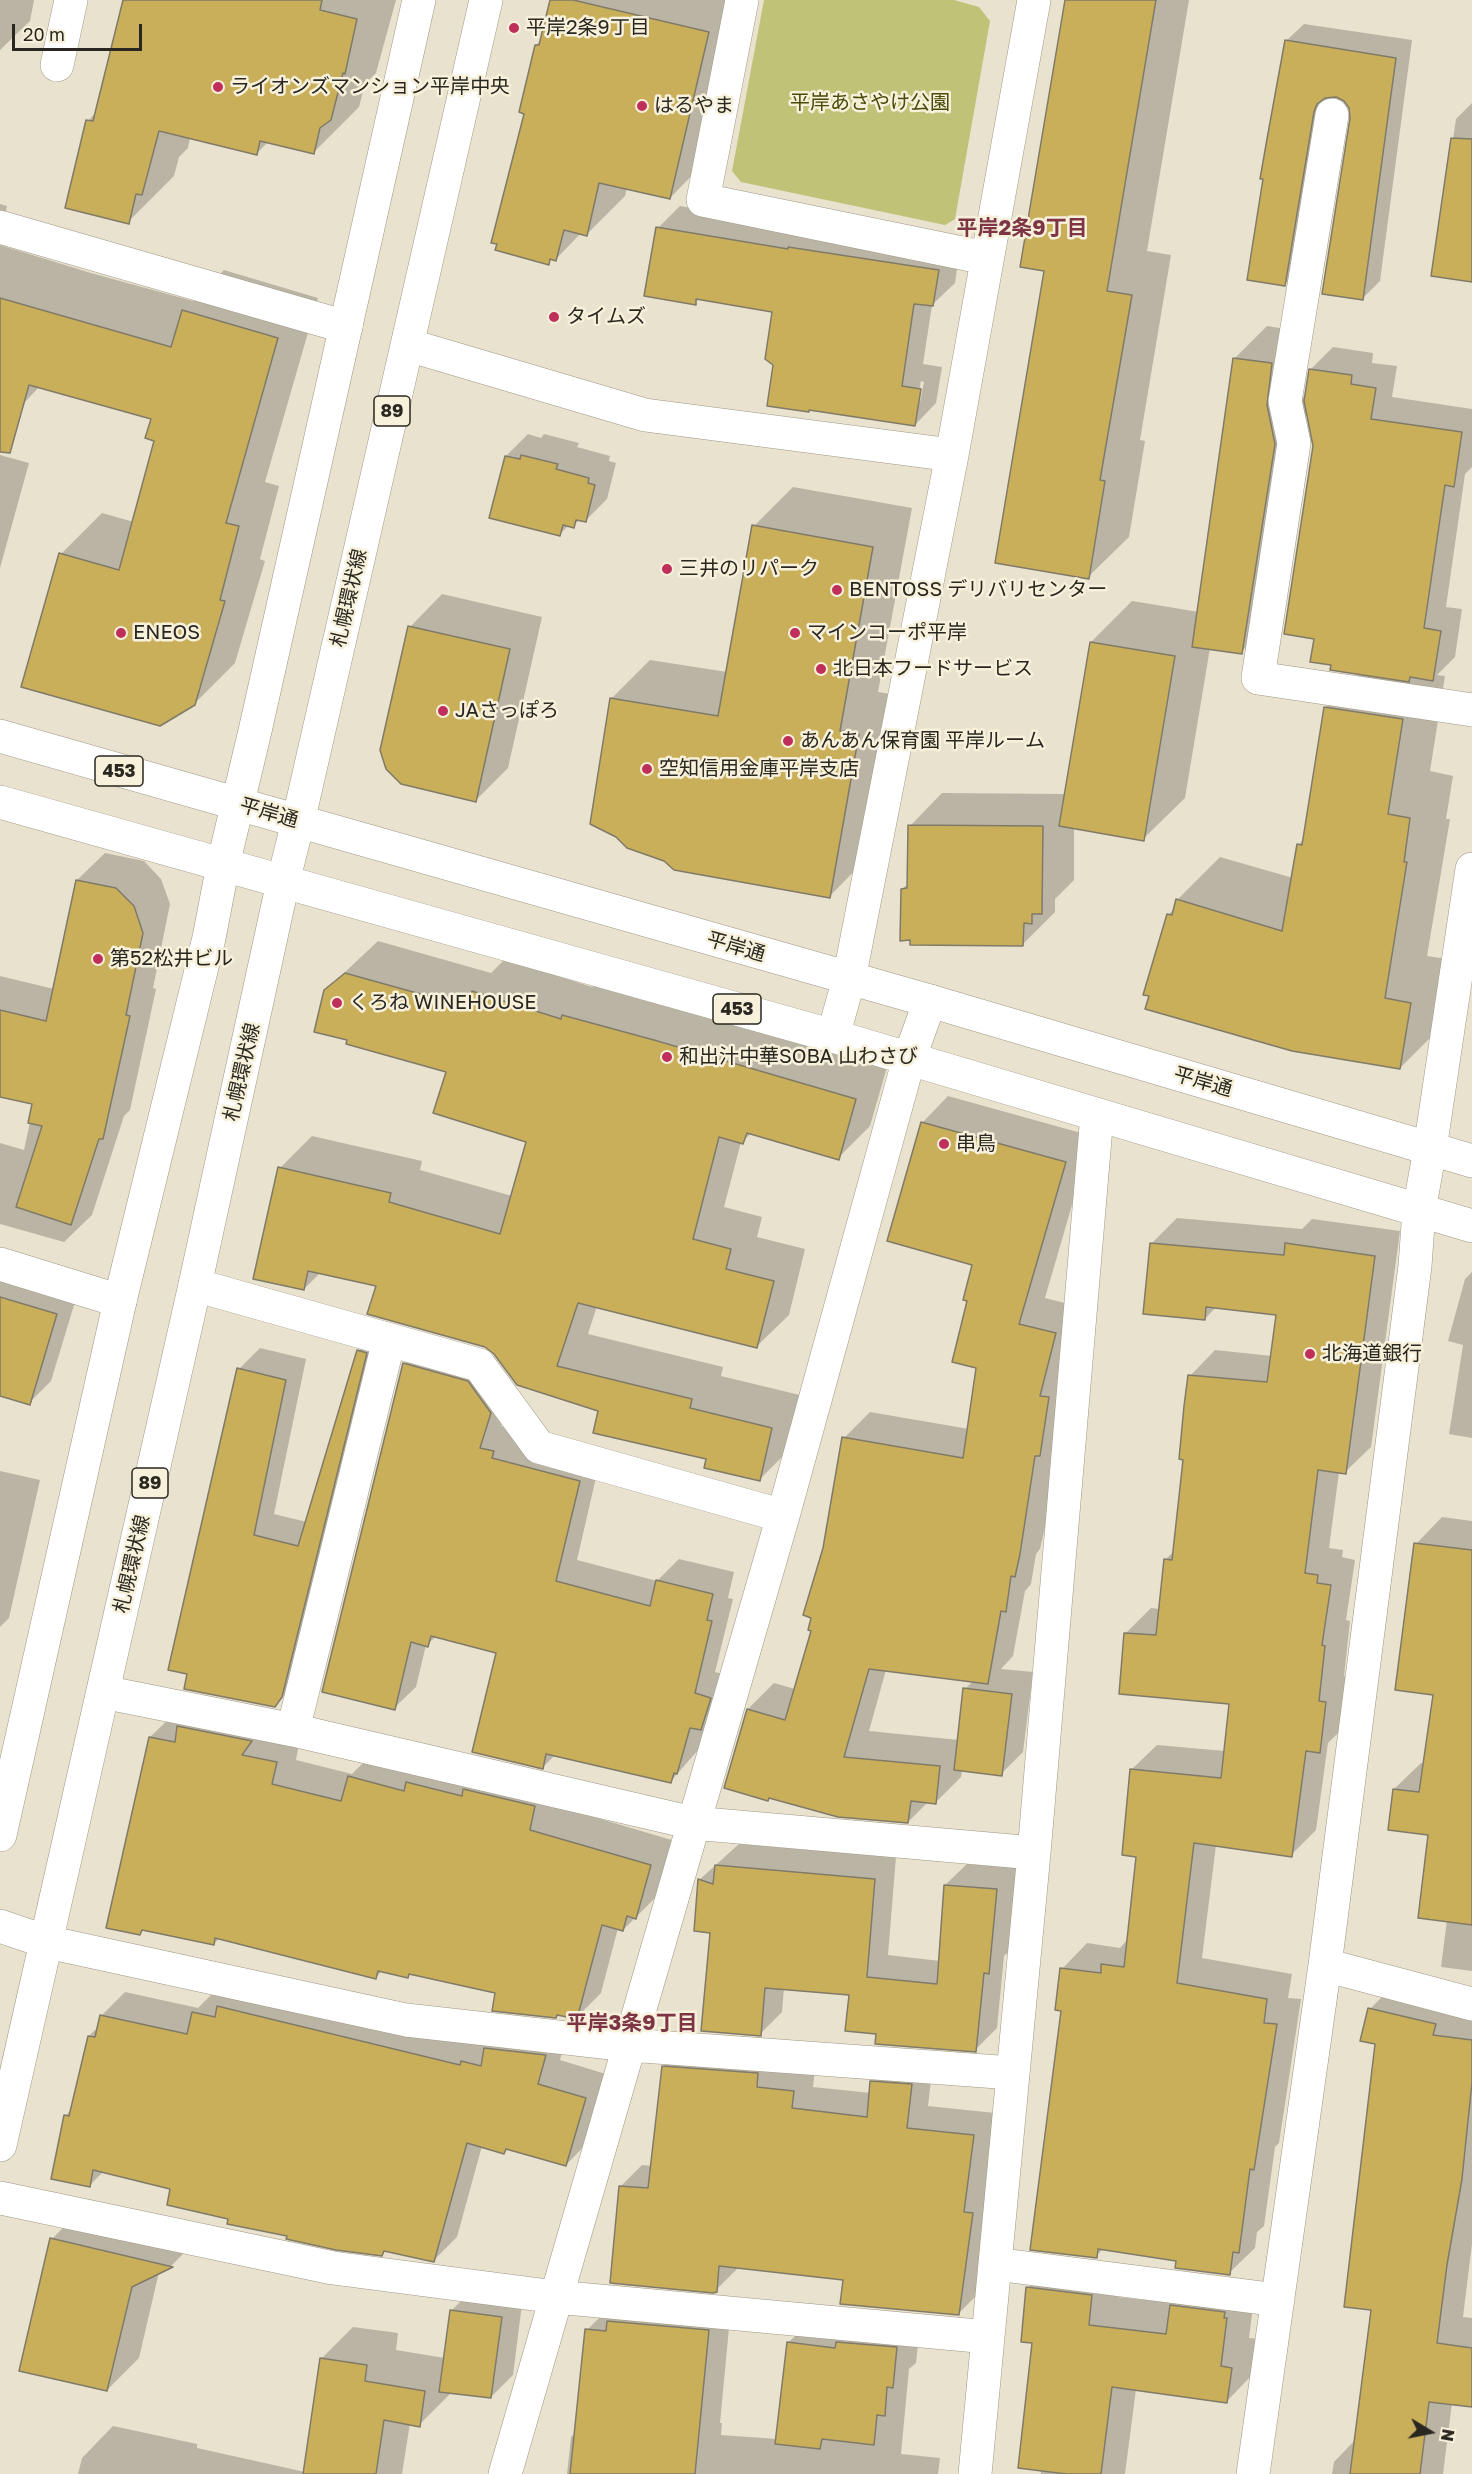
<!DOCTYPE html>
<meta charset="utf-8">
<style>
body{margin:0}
#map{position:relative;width:1472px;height:2474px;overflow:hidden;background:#e9e2ce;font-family:"Golos Text",sans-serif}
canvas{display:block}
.north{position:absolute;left:1400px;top:2402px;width:60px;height:60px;-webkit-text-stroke:4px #f7f0db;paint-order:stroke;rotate:100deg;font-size:16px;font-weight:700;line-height:24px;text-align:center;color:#29271f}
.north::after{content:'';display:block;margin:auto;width:21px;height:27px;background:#29271f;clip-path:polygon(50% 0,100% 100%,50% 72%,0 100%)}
.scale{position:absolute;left:12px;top:24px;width:130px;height:27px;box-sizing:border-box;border:3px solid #29271f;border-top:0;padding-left:8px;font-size:18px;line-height:21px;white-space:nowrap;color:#29271f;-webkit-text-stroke:4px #f7f0db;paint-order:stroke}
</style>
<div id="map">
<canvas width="1472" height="2474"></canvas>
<div class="north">N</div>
<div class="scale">20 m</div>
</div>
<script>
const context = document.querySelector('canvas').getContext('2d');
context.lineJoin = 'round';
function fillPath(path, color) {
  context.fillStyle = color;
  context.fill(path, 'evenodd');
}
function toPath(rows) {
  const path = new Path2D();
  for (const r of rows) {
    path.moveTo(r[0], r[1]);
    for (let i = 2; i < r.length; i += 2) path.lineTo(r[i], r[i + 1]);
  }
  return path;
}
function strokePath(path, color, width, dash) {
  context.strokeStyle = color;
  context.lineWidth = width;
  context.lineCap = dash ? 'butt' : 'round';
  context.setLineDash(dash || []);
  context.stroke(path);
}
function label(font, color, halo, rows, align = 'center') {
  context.font = font + ' "Golos Text","Noto Sans JP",sans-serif';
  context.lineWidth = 5;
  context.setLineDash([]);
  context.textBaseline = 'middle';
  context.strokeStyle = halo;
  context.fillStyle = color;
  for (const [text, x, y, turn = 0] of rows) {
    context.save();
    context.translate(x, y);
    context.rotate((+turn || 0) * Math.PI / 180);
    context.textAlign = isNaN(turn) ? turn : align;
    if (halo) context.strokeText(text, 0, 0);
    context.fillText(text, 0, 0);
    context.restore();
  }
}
const green = toPath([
 [764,0,954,0,979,7,990,21,955,219,945,225,741,182,732,171]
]);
const shadow = toPath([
 [0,0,34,0,30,21,0,50],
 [125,0,396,0,376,73,365,84,359,107,313,153,268,142,256,154,190,138,188,148,179,157,174,176,128,222,88,121,97,111],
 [552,0,745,0,708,159,670,198,627,188,625,196,586,235,581,233,556,259,553,258,548,263,526,112,536,45,542,40],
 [1067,0,1189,0,1147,251,1171,255,1140,440,1145,441,1129,537,1088,577,1046,269],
 [1304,24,1412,40,1380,281,1362,299,1351,107,1345,100,1336,95,1330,96,1302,267,1284,285,1286,41],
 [1472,103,1472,281,1433,275,1456,119],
 [0,204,7,206,0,236],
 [680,206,809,228,960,248,955,283,932,305,923,364,942,367,936,403,915,425,775,365,774,310,700,298,695,303,658,228],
 [921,381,924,382,920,402,917,402],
 [0,245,91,273,193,301,224,270,318,298,265,482,279,486,260,559,265,561,235,663,194,704,61,554,102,513,134,522,156,440,153,418,40,386,23,404,0,397],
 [1267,326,1304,332,1298,371,1305,403,1311,369,1333,347,1373,353,1372,363,1397,366,1392,397,1472,409,1472,467,1465,474,1446,607,1462,609,1455,657,1437,675,1445,676,1430,771,1453,776,1446,819,1450,819,1427,956,1454,960,1443,1025,1400,1068,1168,915,1175,908,1177,900,1220,857,1293,878,1298,845,1304,839,1325,708,1360,673,1332,663,1315,638,1314,446,1307,409,1273,620,1241,652,1210,648,1185,798,1143,839,1074,827,1074,880,1055,899,1055,912,1023,944,902,889,909,883,910,826,942,793,1066,794,1091,642,1132,601,1199,612,1235,358],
 [528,434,541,438,544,434,579,443,577,447,610,456,609,461,616,463,607,499,585,521,580,519,573,526,569,525,559,535,506,456],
 [0,455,29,463,0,568],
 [793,487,912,508,878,692,897,695,868,857,829,897,665,859,611,699,650,660,727,672,754,526],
 [442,594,542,617,508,768,476,800,410,627],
 [105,853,144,861,161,879,170,904,153,988,156,989,130,1110,124,1116,92,1215,64,1242,0,1224,0,1143,24,1150,34,1103,0,1095,0,976,54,989,77,880],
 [378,941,491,973,505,959,592,987,595,984,887,1067,870,1126,838,1158,752,1133,741,1142,724,1207,762,1217,757,1237,805,1249,789,1315,756,1347,597,1306,588,1334,723,1367,721,1376,804,1396,792,1447,760,1479,600,1410,378,1285,321,1272,304,1289,280,1168,312,1136,422,1161,420,1170,512,1196,528,1141,448,1071,349,1039,326,990],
 [948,1096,1092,1136,1045,1298,1081,1307,1045,1527,1040,1549,1036,1554,1031,1584,1025,1591,1013,1656,1001,1669,1033,1672,1023,1752,1001,1774,962,1770,961,1777,935,1803,928,1802,908,1822,748,1709,774,1683,795,1689,812,1630,844,1438,870,1412,969,1429,977,1367,969,1300,974,1264,922,1123],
 [886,1670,973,1681,965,1689,959,1740,869,1731],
 [1177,1218,1302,1229,1312,1219,1400,1231,1371,1447,1345,1472,1339,1472,1329,1548,1343,1550,1342,1557,1355,1560,1346,1620,1350,1621,1344,1676,1351,1677,1345,1726,1328,1743,1316,1830,1291,1855,1216,1845,1202,1958,1292,1974,1288,1998,1301,1999,1279,2143,1275,2147,1264,2226,1257,2232,1255,2248,1229,2273,1178,2260,1104,2248,1096,2256,1063,2010,1062,1969,1087,1943,1120,1948,1128,1939,1138,1855,1131,1770,1157,1745,1225,1751,1231,1703,1126,1633,1151,1608,1160,1609,1165,1560,1174,1551,1184,1458,1190,1376,1215,1350,1272,1356,1278,1314,1216,1307,1205,1319,1151,1244],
 [0,1269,78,1292,51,1381,29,1403,0,1395],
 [1472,1272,1472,1438,1449,1434,1463,1345,1448,1341,1465,1279],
 [379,1330,296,1684,274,1706,186,1688,239,1369,260,1348,306,1359,274,1514,307,1522,358,1351],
 [426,1342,512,1391,501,1426,600,1460,577,1560,657,1581,679,1559,734,1572,728,1598,733,1599,715,1672,731,1676,698,1750,671,1781,556,1754,543,1767,497,1652,437,1636,426,1645,416,1687,394,1708,404,1364],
 [0,1471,40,1480,9,1618,0,1627],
 [1442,1517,1472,1521,1472,1971,1441,1967,1447,1920,1430,1834,1394,1789,1421,1763,1425,1764,1434,1694,1416,1544],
 [175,1713,300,1738,296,1760,352,1774,374,1752,675,1841,660,1893,623,1930,618,1928,601,1993,577,2017,559,2014,556,2016,497,1992,411,1973,408,1976,383,1970,376,1977,220,1937,214,1944,144,1929,140,1934,150,1737],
 [739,1844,896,1857,888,1955,940,1961,945,1885,967,1864,1018,1868,1010,1950,1004,1956,997,2028,975,2050,877,2032,850,1994,784,1988,782,2012,760,2034,711,1931,699,1880],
 [1396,1983,1472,2011,1472,2244,1463,2317,1472,2318,1472,2406,1452,2403,1443,2474,1332,2474,1334,2462,1356,2439,1373,2309,1376,2043,1370,2009],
 [217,1989,568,2032,560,2060,609,2075,589,2141,566,2165,508,2148,504,2152,482,2146,457,2237,433,2261,386,2250,382,2254,230,2218,172,2188,104,2171,89,2186,65,2116,72,2109,89,2036,98,2027,101,2016,125,1992,198,2008],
 [685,2045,815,2069,813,2087,871,2093,872,2082,894,2060,933,2063,928,2106,995,2113,980,2292,958,2314,844,2278,738,2268,716,2290,620,2187,642,2165,652,2166,663,2067],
 [84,2206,203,2234,172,2265,159,2272,139,2358,107,2390,52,2239],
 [1056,2259,1120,2267,1117,2297,1174,2303,1255,2290,1249,2338,1260,2339,1255,2372,1227,2401,1136,2389,1125,2474,1041,2474,1034,2342,1028,2288],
 [473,2289,523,2296,513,2375,491,2397,451,2393,419,2425,410,2423,402,2474,78,2474,82,2458,113,2426,197,2444,197,2448,305,2472,321,2359,353,2327,398,2333,396,2350,445,2358,451,2311],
 [610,2307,731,2307,720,2423,722,2423,721,2435,777,2439,788,2343,811,2320,920,2325,916,2363,909,2369,901,2454,940,2458,938,2474,567,2474,571,2437,576,2432,587,2330]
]);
const building = toPath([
 [123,0,322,0,320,10,357,19,345,74,343,73,331,120,320,128,314,154,260,141,257,155,159,131,142,195,136,194,129,224,65,208,86,120,93,121,123,0],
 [550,0,573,0,709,32,670,199,599,183,587,236,564,230,556,261,550,259,549,265,495,250,497,244,491,243,524,114,519,112,535,45,539,45,550,0],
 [1065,0,1156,0,1107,291,1132,295,1100,480,1105,481,1089,579,995,563,1044,271,1020,267,1065,0],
 [1285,40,1396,58,1363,300,1322,294,1350,118,1349,108,1344,101,1336,97,1325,98,1317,104,1314,112,1285,286,1247,280,1263,179,1260,179,1267,139,1285,40],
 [1451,138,1472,139,1472,282,1431,276,1451,138],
 [656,227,788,249,788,247,939,270,933,306,914,304,902,386,921,389,915,426,809,410,809,412,767,406,773,365,765,359,772,312,696,299,696,305,644,296,656,227],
 [0,298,171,347,182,310,278,338,226,523,239,526,220,600,225,601,195,705,160,726,21,687,59,553,119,570,154,441,145,438,151,419,29,385,10,453,0,452,0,298],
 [1233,358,1272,363,1267,405,1275,444,1242,654,1192,647,1233,358],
 [1309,369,1352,375,1351,384,1376,388,1371,419,1462,432,1454,487,1445,485,1424,628,1441,631,1433,681,1410,677,1409,682,1330,670,1331,665,1310,662,1314,639,1284,634,1313,446,1304,401,1309,369],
 [521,455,558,464,556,469,589,478,588,483,595,485,586,522,576,520,574,528,563,525,560,536,489,518,505,456,520,459,521,455],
 [752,525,873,547,840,731,859,734,830,898,674,870,664,861,627,848,616,837,590,824,610,698,718,716,752,525],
 [408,626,510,649,476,802,401,784,386,769,380,750,408,626],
 [1090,642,1175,656,1144,841,1059,826,1090,642],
 [1324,707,1403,719,1388,814,1410,818,1404,862,1407,862,1385,998,1411,1003,1400,1069,1292,1051,1145,1009,1149,996,1143,995,1167,914,1172,915,1176,899,1282,931,1297,844,1302,845,1324,707],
 [908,825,1043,826,1042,914,1032,914,1032,924,1024,923,1023,946,910,945,910,940,900,941,901,889,907,888,908,825],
 [76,880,116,888,134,906,143,933,126,1015,130,1016,103,1139,99,1139,71,1225,16,1207,42,1126,28,1123,32,1104,0,1097,0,1010,46,1021,76,880],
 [345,973,467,1007,472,991,561,1019,562,1015,654,1040,856,1099,839,1160,747,1133,743,1144,719,1137,693,1239,731,1249,726,1269,774,1281,757,1348,578,1303,557,1366,692,1399,690,1408,772,1428,760,1481,704,1468,706,1459,593,1433,598,1411,517,1385,494,1354,485,1347,367,1314,376,1286,308,1271,304,1290,253,1279,278,1167,391,1193,389,1202,500,1234,526,1142,433,1113,446,1072,346,1044,347,1040,314,1032,324,990,345,973],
 [921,1122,1066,1162,1019,1324,1056,1333,1040,1396,1049,1397,1040,1456,1035,1456,1020,1554,1015,1577,1011,1576,1006,1612,1001,1611,988,1684,869,1669,844,1757,940,1766,936,1804,911,1801,908,1823,838,1817,769,1798,768,1801,724,1788,747,1709,785,1720,811,1631,808,1630,811,1618,803,1615,823,1548,842,1437,963,1458,976,1368,952,1362,967,1301,963,1300,972,1265,887,1241,921,1122],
 [1150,1243,1284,1255,1285,1243,1375,1256,1346,1474,1318,1470,1305,1573,1318,1575,1317,1583,1331,1585,1322,1645,1325,1646,1319,1701,1326,1702,1320,1753,1306,1751,1292,1857,1194,1843,1177,1983,1267,1999,1264,2023,1277,2024,1254,2170,1250,2169,1239,2253,1233,2252,1230,2275,1175,2268,1176,2261,1098,2249,1097,2258,1030,2250,1061,2011,1055,2010,1060,1968,1101,1973,1101,1964,1124,1967,1136,1857,1122,1855,1130,1769,1221,1778,1229,1704,1119,1694,1124,1633,1156,1635,1164,1559,1172,1560,1183,1460,1179,1459,1184,1406,1188,1375,1267,1382,1276,1315,1206,1307,1205,1320,1143,1314,1150,1243],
 [0,1297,57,1314,30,1405,0,1396,0,1297],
 [357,1350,367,1353,282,1697,275,1707,184,1689,187,1674,168,1670,237,1368,286,1380,254,1535,298,1546,357,1350],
 [403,1363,468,1381,491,1413,480,1448,494,1451,492,1458,580,1481,556,1581,650,1606,656,1580,713,1594,707,1620,712,1621,695,1693,711,1698,701,1730,690,1728,677,1774,674,1773,671,1783,546,1754,543,1769,472,1752,496,1653,431,1636,428,1647,411,1642,395,1710,322,1692,403,1363],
 [1414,1543,1472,1550,1472,1925,1418,1918,1428,1835,1388,1830,1393,1789,1419,1792,1433,1695,1395,1690,1414,1543],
 [963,1688,1012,1694,1002,1776,954,1770,963,1688],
 [177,1726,252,1741,242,1755,277,1762,272,1784,341,1801,348,1776,404,1791,406,1782,462,1796,463,1789,535,1806,530,1830,651,1865,636,1919,627,1916,623,1931,602,1925,577,2019,557,2015,556,2018,492,2011,495,1993,409,1974,408,1978,378,1971,376,1979,215,1938,214,1945,142,1930,140,1935,106,1928,149,1737,175,1742,177,1726],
 [715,1865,875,1879,867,1977,937,1984,944,1885,997,1889,989,1974,984,1973,976,2052,875,2044,876,2034,845,2031,849,1995,765,1988,761,2036,701,2031,710,1933,694,1931,698,1879,713,1884,715,1865],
 [217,2006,460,2065,461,2061,481,2066,484,2048,546,2055,538,2084,586,2098,566,2166,506,2149,504,2154,467,2143,434,2262,384,2251,382,2256,336,2250,286,2239,287,2236,227,2224,228,2219,167,2205,170,2189,93,2170,90,2187,51,2179,64,2115,69,2116,88,2036,95,2037,100,2015,187,2034,192,2012,215,2017,217,2006],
 [1368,2008,1436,2024,1433,2035,1472,2040,1472,2082,1462,2179,1447,2265,1437,2343,1472,2348,1472,2407,1429,2402,1420,2474,1350,2474,1371,2310,1344,2307,1375,2044,1360,2041,1368,2008],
 [662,2066,758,2073,757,2087,794,2091,792,2108,867,2117,870,2081,912,2084,907,2128,974,2135,964,2212,973,2213,959,2315,840,2304,843,2280,719,2266,717,2292,713,2293,610,2283,619,2186,648,2188,662,2066],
 [50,2238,173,2267,132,2287,107,2391,19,2371,50,2238],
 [1026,2287,1092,2295,1089,2325,1166,2334,1170,2305,1225,2312,1224,2318,1227,2318,1221,2366,1232,2368,1227,2403,1112,2387,1101,2474,1066,2474,1018,2468,1032,2343,1021,2342,1026,2287],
 [450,2310,502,2317,491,2398,439,2392,450,2310],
 [607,2321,709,2330,695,2474,570,2474,585,2329,606,2331,607,2321],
 [787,2342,835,2348,836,2342,897,2347,893,2388,887,2387,885,2416,877,2415,874,2445,822,2439,820,2449,775,2444,787,2342],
 [320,2358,367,2365,365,2381,425,2391,420,2427,384,2420,376,2474,303,2474,320,2358]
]);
const minor = toPath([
 [742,0,703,200,986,258],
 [57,65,71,0],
 [1332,115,1285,401,1294,443,1258,678,1472,710],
 [0,227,346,327],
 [408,345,645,415,952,455],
 [833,1036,849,979,952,455,1034,0],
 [0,1264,120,1301],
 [195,1285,479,1365,539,1447,783,1516],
 [103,1692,293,1730,693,1823,1034,1853],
 [293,1730,389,1340],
 [0,1926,47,1942,406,2020,629,2045,1012,2073],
 [1325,1965,1472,2004],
 [0,2198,333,2268,556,2297,988,2337],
 [995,2264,1278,2300],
 [505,2474,783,1516,909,1059,930,1001],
 [975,2474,1034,1853,1097,1115],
 [1253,2474,1325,1965,1415,1266,1419,1211,1430,1149,1472,869]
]);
const major = toPath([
 [0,1835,120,1301,209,938,223,865,255,731,419,0],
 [0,2145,195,1285,283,882,298,822,486,0]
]);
const highway = toPath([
 [0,736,930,1001,1472,1161],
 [0,802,833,1036,1472,1226]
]);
const markers = [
 [514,28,6,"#be2f59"],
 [218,87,6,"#be2f59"],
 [642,106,6,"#be2f59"],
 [554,317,6,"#be2f59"],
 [667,569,6,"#be2f59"],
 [837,590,6,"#be2f59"],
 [121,633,6,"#be2f59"],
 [795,633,6,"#be2f59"],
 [821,669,6,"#be2f59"],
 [443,711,6,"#be2f59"],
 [788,741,6,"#be2f59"],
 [647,769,6,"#be2f59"],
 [98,959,6,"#be2f59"],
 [337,1003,6,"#be2f59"],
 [667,1057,6,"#be2f59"],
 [944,1144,6,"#be2f59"],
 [1310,1354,6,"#be2f59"]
];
const shields = [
 [392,411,36],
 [119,771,48],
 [737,1009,48],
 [150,1483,36]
];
const shieldNames = [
 ["89",392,411],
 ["453",119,771],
 ["453",737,1009],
 ["89",150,1483]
];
const poiNames = [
 ["平岸2条9丁目",526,28],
 ["ライオンズマンション平岸中央",230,87],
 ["はるやま",654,106],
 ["タイムズ",566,317],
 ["三井のリパーク",679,569],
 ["BENTOSS デリバリセンター",849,590],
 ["ENEOS",133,633],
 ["マインコーポ平岸",807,633],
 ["北日本フードサービス",833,669],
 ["JAさっぽろ",455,711],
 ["あんあん保育園 平岸ルーム",800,741],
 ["空知信用金庫平岸支店",659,769],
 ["第52松井ビル",110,959],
 ["くろね WINEHOUSE",349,1003],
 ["和出汁中華SOBA 山わさび",679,1057],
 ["串鳥",956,1144],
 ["北海道銀行",1322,1354]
];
const parkNames = [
 ["平岸あさやけ公園",870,103]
];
const streetNames = [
 ["札幌環状線",349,598,-77],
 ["平岸通",269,813,16],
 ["平岸通",736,947,16],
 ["札幌環状線",242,1072,-77],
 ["平岸通",1203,1082,16],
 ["札幌環状線",132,1564,-77]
];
const neighbourhoodNames = [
 ["平岸2条9丁目",1022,228],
 ["平岸3条9丁目",632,2023]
];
fillPath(green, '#bec378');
fillPath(shadow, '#0003');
fillPath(building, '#caaf5b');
strokePath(building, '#807a68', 1.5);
strokePath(minor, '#9e9784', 34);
strokePath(major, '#9e9784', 34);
strokePath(highway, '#9e9784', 34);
strokePath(minor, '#fff', 33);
strokePath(major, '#fff', 33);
strokePath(highway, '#fff', 33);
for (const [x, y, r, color] of markers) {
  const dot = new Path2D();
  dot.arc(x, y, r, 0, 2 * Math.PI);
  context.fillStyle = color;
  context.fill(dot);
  strokePath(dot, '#f7f0db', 2);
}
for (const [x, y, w] of shields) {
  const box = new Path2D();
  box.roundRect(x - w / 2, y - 15, w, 30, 4.5);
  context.fillStyle = '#f7f0db';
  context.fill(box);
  strokePath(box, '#29271f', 1.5);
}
label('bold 18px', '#29271f', null, shieldNames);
label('20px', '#29271f', '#f7f0db', poiNames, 'left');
label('20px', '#484a07', '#f7f0db', parkNames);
label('20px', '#29271f', '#f7f0db', streetNames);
label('bold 21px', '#7d3545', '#f7f0db', neighbourhoodNames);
</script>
